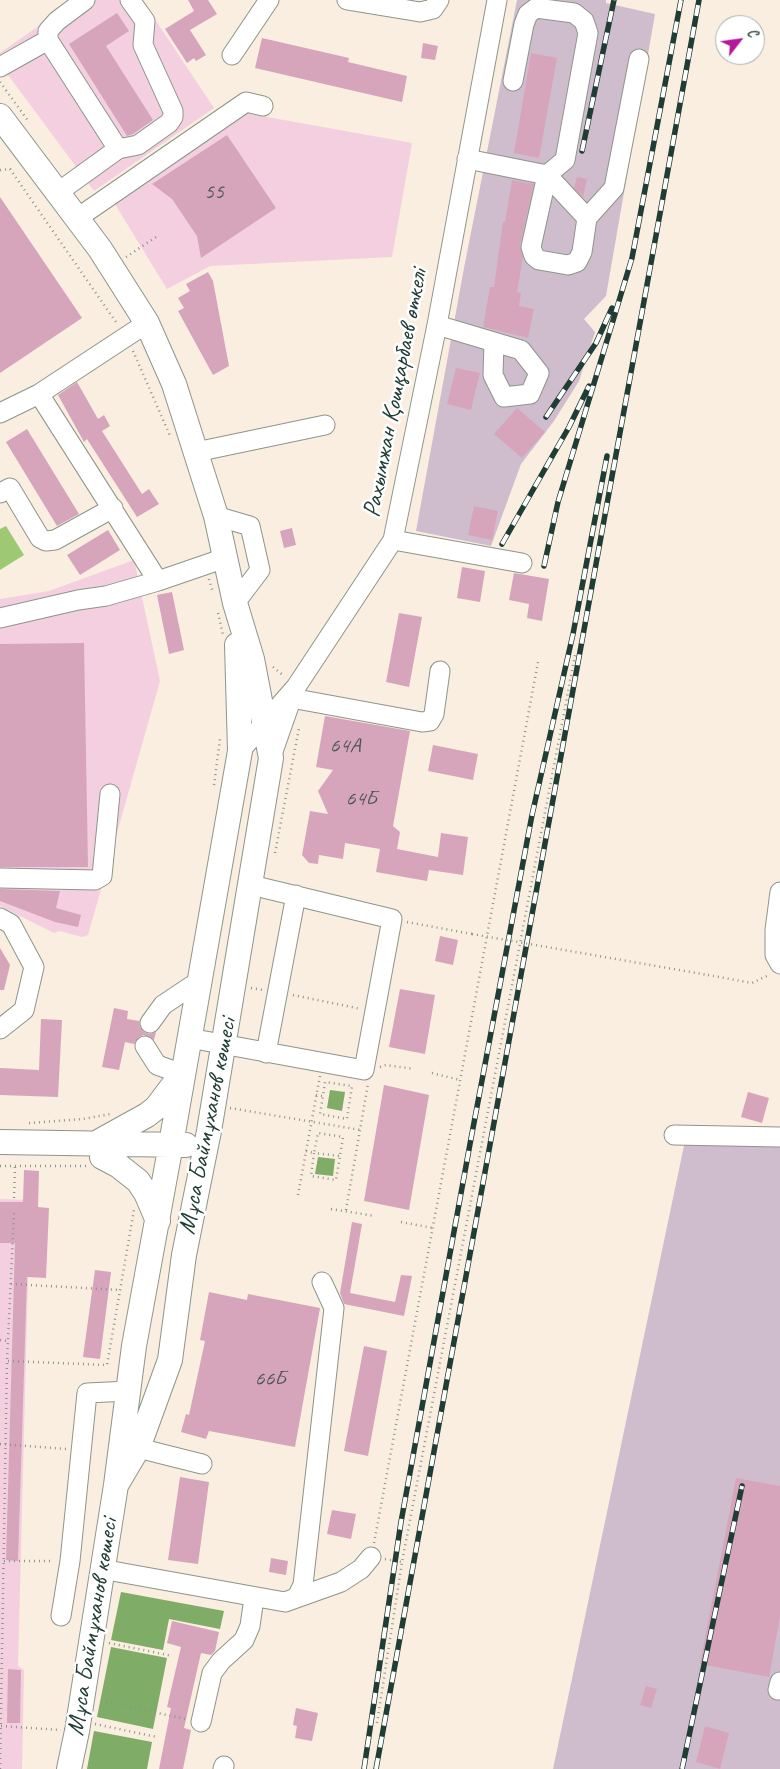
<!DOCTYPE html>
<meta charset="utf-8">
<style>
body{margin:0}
#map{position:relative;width:780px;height:1769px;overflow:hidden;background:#f9eee0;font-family:Caveat,sans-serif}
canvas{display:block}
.north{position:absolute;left:715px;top:15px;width:50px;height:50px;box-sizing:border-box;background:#fff;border:1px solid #a5b1ae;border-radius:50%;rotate:60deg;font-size:14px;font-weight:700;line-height:20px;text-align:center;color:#1f3d34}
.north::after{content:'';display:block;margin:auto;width:18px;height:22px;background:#b5179e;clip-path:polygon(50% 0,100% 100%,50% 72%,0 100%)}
</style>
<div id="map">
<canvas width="780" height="1769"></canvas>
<div class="north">С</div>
</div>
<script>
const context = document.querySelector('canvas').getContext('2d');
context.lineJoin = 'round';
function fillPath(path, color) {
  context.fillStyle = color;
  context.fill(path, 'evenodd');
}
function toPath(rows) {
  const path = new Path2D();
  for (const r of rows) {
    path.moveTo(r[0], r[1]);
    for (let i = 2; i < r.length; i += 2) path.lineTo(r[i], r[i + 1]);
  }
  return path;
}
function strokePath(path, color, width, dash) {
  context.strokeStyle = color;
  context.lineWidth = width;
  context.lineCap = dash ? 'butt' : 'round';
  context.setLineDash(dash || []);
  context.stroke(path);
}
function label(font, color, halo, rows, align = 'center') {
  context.font = font + ' Caveat,sans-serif';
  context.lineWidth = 5;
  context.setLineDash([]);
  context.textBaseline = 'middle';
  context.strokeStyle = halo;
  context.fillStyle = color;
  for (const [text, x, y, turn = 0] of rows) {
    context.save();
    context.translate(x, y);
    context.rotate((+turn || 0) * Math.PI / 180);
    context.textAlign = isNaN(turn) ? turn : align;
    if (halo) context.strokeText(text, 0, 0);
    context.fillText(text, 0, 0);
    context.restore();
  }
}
const built = toPath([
 [76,0,142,0,214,108,94,191,0,64,0,53],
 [239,112,412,143,392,257,210,266,167,289,113,201],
 [134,560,160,681,88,935,82,937,60,931,54,933,0,906,0,599,49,591],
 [0,1199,30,1200,18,1666,24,1670,22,1769,0,1769]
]);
const industrial = toPath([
 [517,0,606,0,606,3,655,14,606,296,584,319,595,332,579,381,554,421,521,464,491,546,416,531,464,268],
 [685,1141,780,1142,780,1769,553,1769]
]);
const green = toPath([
 [6,526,24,555,0,570,0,529]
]);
const forest = toPath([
 [330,1090,345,1092,342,1111,327,1108],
 [318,1157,335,1159,333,1176,315,1174],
 [121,1592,224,1611,220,1629,169,1619,163,1650,111,1640],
 [111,1647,167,1658,153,1729,97,1717],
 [94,1731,152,1742,147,1769,87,1769]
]);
const building = toPath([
 [188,0,208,0,217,14,190,30,206,55,196,61,194,58,187,63,165,29,194,11],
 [117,13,129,31,106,46,153,120,133,134,127,136,69,44],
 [262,38,349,58,348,62,407,76,402,102,255,68],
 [423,43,438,46,435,60,421,58],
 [531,53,557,58,539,158,514,153],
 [227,135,276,208,201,258,197,236,172,199,152,184],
 [577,177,587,179,583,197,574,188],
 [512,180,534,184,520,245,523,257,517,292,521,293,519,306,534,309,528,338,483,327,490,287,494,287,503,222,505,222],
 [0,197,82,318,0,373],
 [208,272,213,281,229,366,213,375,178,311,184,308,178,298,190,291,186,284],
 [456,368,480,373,471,410,447,404],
 [77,382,98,419,104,415,110,426,102,431,142,494,149,489,159,504,137,517,87,439,84,442,58,395],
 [517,408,545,432,522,458,494,434],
 [27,429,79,514,57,526,6,442],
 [474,506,498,511,492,540,468,535],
 [292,528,296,545,284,548,280,531],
 [108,530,120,550,80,575,67,555],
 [462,567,485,571,480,602,457,598],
 [514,573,549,579,542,621,527,618,529,604,509,600],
 [172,592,184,650,169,654,157,595],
 [399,613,422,617,409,687,386,682],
 [84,643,88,867,0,867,0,644],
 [325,716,410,731,393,826,400,832,397,849,438,857,441,833,468,837,463,875,429,870,427,881,376,872,380,849,345,843,343,859,319,855,318,864,309,863,302,855,310,811,328,814,318,791,333,770,316,767],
 [433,745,478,754,473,780,428,771],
 [0,889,60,891,56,908,81,915,78,927,55,922,0,901],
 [440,936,458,940,453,965,435,961],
 [0,948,10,965,4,990,0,990],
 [400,989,435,995,425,1054,389,1047],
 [114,1008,128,1011,127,1019,139,1021,140,1027,144,1032,149,1034,156,1032,154,1040,144,1035,139,1037,134,1044,125,1042,119,1070,102,1067],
 [41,1019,62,1020,58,1097,0,1095,0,1068,39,1070],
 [384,1085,429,1095,409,1210,364,1201],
 [748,1092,769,1098,762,1123,741,1117],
 [24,1170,39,1171,38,1207,49,1208,46,1278,27,1277,18,1561,6,1560,15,1243,0,1243,0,1202,23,1202],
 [352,1222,362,1224,350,1293,395,1302,401,1275,412,1276,404,1316,344,1304,340,1293],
 [95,1270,111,1272,100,1359,83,1357],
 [209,1292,247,1300,248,1294,320,1308,295,1447,209,1431,206,1439,181,1432,186,1414,189,1415,205,1341,200,1340],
 [364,1346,387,1351,368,1456,344,1451],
 [180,1477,209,1482,198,1564,168,1560],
 [736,1478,780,1486,780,1617,769,1677,700,1664],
 [332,1510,356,1514,351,1539,327,1534],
 [271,1558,288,1561,286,1575,269,1572],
 [172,1621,219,1632,215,1651,211,1655,201,1653,184,1728,191,1730,183,1769,159,1769,171,1708,167,1707,181,1647,167,1643],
 [8,1669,21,1670,20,1723,7,1723],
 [646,1686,657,1689,651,1708,640,1705],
 [296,1708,318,1713,312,1741,295,1738,297,1726,293,1725],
 [705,1726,729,1733,720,1769,696,1762]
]);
const path = toPath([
 [0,82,29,122],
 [0,170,10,169,118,325],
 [126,257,156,237],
 [133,351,171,438],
 [209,579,213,593],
 [218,613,223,635],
 [273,667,284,676],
 [214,785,220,739],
 [275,853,299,728],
 [407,922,472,934],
 [708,975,752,983,769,975],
 [251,988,263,990],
 [293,995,361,1009],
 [380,1067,386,1065,414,1069],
 [432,1073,460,1080],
 [316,1095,323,1096,325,1082,352,1086,347,1119,320,1114,323,1096],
 [230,1108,361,1130],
 [29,1123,83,1119,110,1114],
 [306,1151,314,1153,318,1133,343,1137,340,1156,336,1180,311,1176,314,1153,340,1156],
 [0,1166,86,1166],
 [298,1195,320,1076],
 [14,1198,15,1167],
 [331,1209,375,1216],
 [346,1210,368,1084],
 [401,1222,433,1228],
 [11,1284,121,1290],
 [0,1340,8,1341],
 [8,1361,107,1365,134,1210],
 [0,1444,67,1449],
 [374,1543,538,662],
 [385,1559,402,1562],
 [4,1561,54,1561],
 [109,1643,172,1656],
 [101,1701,186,1719],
 [377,1723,402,1562,575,655],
 [95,1724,157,1737],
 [1,1726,61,1730],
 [0,1769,7,1361,14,1213]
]);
const minor = toPath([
 [85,0,57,21,48,31,48,40,118,149],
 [347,0,420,12,433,9,439,0],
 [232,55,269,0],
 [0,67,48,40],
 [467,159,547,175,587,218,582,252,577,262,568,265,539,260,534,256,531,247,547,175,565,160,588,33,584,21,574,13,536,8,528,14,524,24,513,81],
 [57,193,118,149,138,145,169,123,173,117,173,111,143,45,145,21,130,0],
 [587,218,614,188,639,59],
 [76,219,246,102,263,106],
 [437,325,494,342,521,350,539,373,530,394,504,397,493,375,494,342],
 [39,394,158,581],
 [0,413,39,394,147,323],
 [196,452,325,425],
 [0,493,10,488,40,538,46,541,55,540,113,508],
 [216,516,250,526,260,570,235,603],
 [393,540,522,563],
 [0,618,78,600,106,596,158,581,225,558],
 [291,698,422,722,430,721,434,714,440,671],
 [240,751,296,687,393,540,437,325,497,0],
 [271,757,291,700],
 [0,878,95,880,102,876,110,794],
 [780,892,775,930,775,955,780,964],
 [0,918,11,924,34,967,24,1010,0,1029],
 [150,1023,163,1005,199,981],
 [189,1038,364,1070,392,919,251,885],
 [145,1046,157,1065,182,1074],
 [266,1053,296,895],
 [674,1135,780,1137],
 [138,1448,202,1464],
 [101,1569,285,1602,341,1582,361,1569,371,1557],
 [297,1597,303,1585,334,1308,322,1282],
 [61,1616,70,1561,87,1393,129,1391],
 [778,1690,780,1682],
 [201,1722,212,1673,221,1661,244,1640,250,1626,254,1598],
 [223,1769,224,1766]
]);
const major = toPath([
 [0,116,100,249,147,323,174,384,216,516,235,603,252,659,271,758,209,1131,184,1255,170,1360,138,1448,116,1485],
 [100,1141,147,1115,156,1108,181,1075],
 [0,1142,186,1145],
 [102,1157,119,1166,138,1181,146,1193,158,1221],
 [69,1769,77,1731,116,1485,134,1346,171,1144,240,751,237,645]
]);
const rail = toPath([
 [582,151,614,0],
 [546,417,596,343,612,308],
 [502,544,569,427,589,386],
 [544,566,558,502,632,258,681,0],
 [364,1769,401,1522,470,1144,532,815,573,634,607,456],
 [376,1769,699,0],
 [682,1769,742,1486]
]);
const pathBridge = toPath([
 [472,934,708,975]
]);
const numberNames = [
 ["55",214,192],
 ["64А",345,746],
 ["64Б",361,799],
 ["66Б",270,1379]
];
const streetNames = [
 ["Рахымжан Қошқарбаев өткелі",396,393,-79],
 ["Мұса Баймұханов көшесі",208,1126,-79],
 ["Мұса Баймұханов көшесі",93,1627,-81]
];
fillPath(built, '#f3cfdf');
fillPath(industrial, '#cfbdce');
fillPath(green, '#9fc874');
fillPath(forest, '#7fac66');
fillPath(building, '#d6a5bc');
strokePath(minor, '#8c968a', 21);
strokePath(major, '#8c968a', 26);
strokePath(path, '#8c968a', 2.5, [1, 4]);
strokePath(minor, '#fff', 19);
strokePath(major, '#fff', 24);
strokePath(rail, '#1f3d34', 5.5);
strokePath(rail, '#fff', 4, [11]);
strokePath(pathBridge, '#8c968a', 2.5, [1, 4]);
label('22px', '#4d5756', null, numberNames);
label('25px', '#1f3d34', '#fff', streetNames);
</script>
